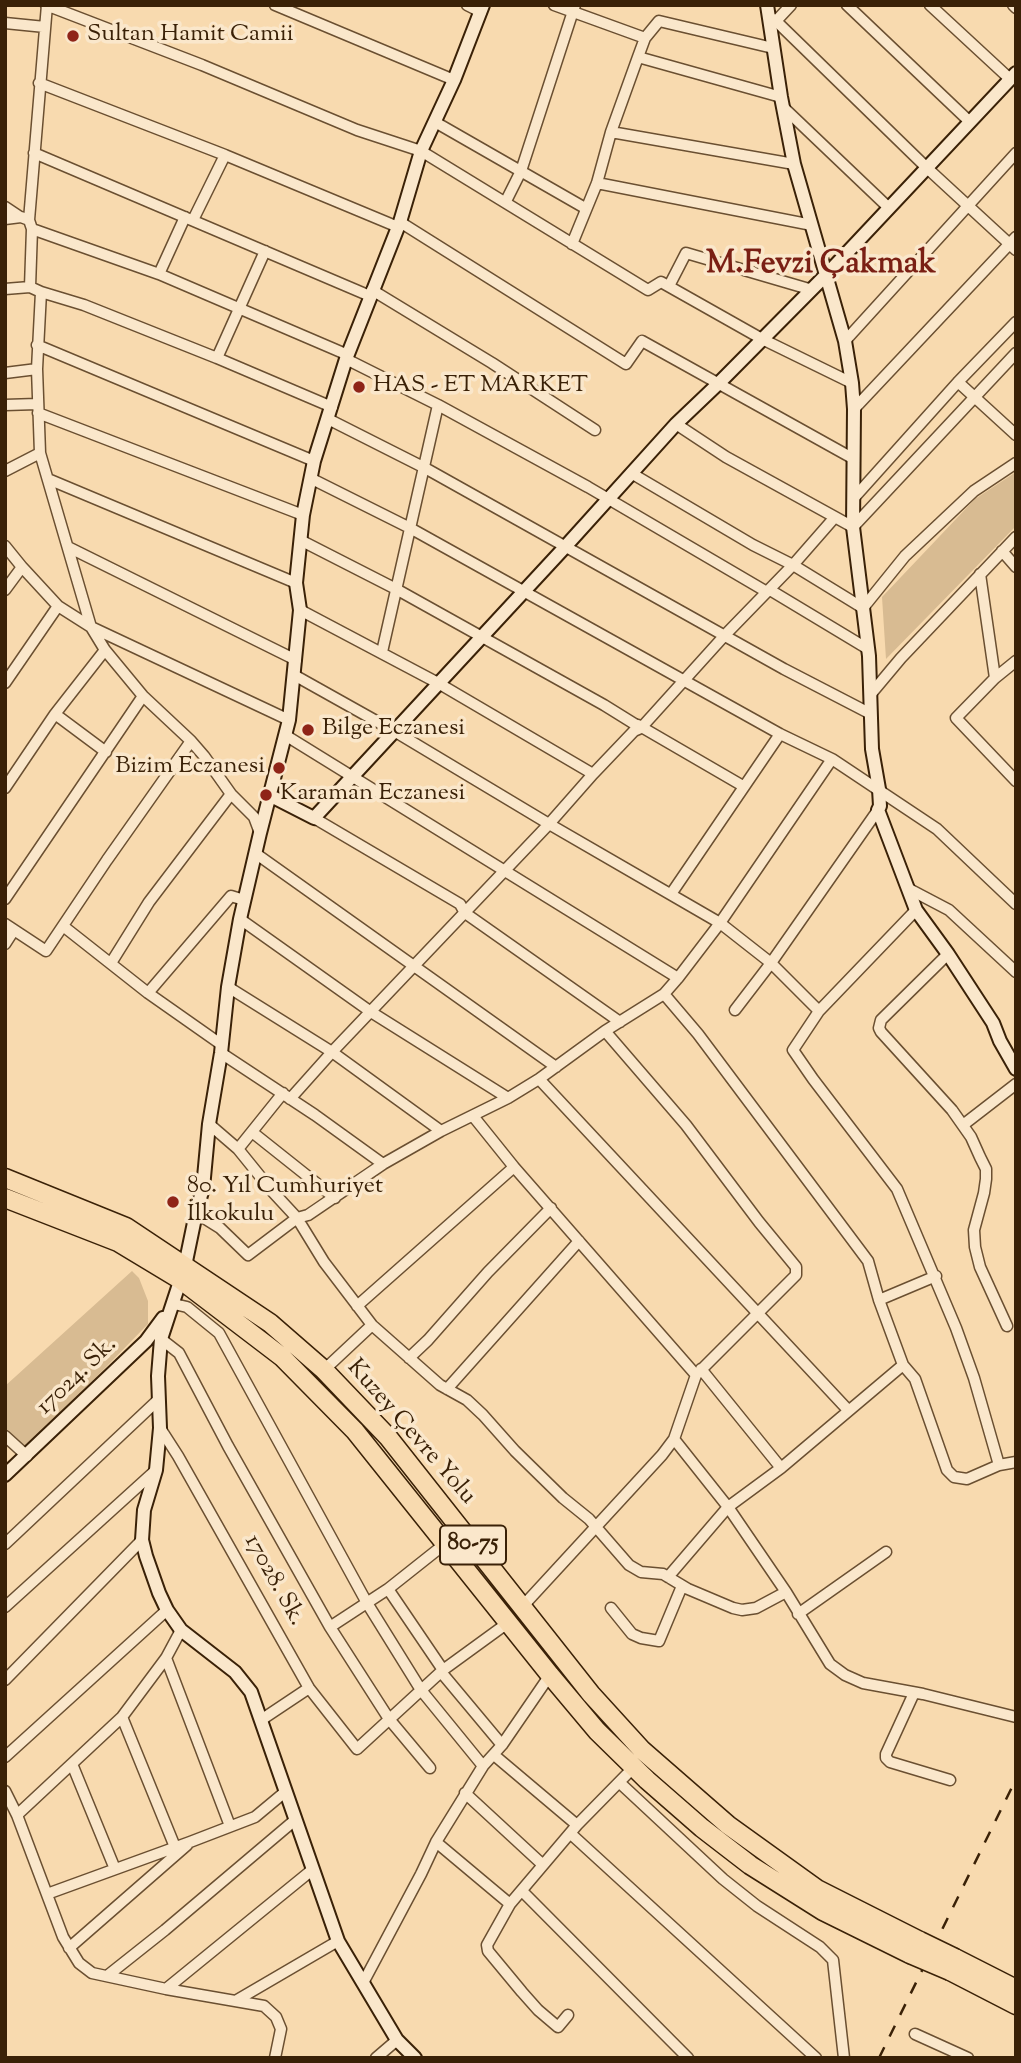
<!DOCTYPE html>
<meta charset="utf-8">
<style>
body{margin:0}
#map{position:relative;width:1021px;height:2063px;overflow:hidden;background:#f8daaf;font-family:"Sorts Mill Goudy",serif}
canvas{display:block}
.frame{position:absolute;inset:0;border:7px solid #3a2107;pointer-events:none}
</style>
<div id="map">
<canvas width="1021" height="2063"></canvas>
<div class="frame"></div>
</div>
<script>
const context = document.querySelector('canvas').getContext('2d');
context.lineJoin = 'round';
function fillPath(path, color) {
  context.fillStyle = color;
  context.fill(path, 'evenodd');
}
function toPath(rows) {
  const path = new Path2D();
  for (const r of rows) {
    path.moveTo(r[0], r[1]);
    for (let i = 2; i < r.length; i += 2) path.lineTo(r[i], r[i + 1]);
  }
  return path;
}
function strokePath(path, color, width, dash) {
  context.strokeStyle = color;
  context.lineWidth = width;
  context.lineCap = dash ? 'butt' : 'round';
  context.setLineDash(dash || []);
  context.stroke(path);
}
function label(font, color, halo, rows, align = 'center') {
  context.font = font + ' "Sorts Mill Goudy",serif';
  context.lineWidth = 7;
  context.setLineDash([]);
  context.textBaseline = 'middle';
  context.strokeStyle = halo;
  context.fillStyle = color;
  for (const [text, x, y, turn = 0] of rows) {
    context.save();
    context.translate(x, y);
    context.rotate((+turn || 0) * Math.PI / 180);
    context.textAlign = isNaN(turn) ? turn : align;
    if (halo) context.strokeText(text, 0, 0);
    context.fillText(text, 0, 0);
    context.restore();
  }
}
const green = toPath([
 [1016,472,1016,526,886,659,882,597,975,499],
 [132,1271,139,1278,148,1301,148,1324,26,1449,5,1429,5,1386]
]);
const street = toPath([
 [46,5,202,65,357,130,421,151,648,290,661,282,762,339,852,383],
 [47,5,29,220,32,229,30,287,41,292,37,369,40,453,91,627,289,720],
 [275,5,454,80],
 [467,5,481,12],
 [554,5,645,38],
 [847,5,970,122],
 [930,5,1010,79],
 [1013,5,1016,8],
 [771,18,776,21,791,5],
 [776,21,927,168,1016,250],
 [5,23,45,27],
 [638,57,781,97],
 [39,83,225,155,398,227],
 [783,107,889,208],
 [435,122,585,208],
 [611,132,794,164],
 [34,153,370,296],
 [597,183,812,225],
 [506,201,521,171,575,5],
 [5,207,20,217],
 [5,219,21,217,29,220],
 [193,220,225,155],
 [400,222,626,364,642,341,854,459],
 [32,229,159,274,348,355],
 [572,244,597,183,611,132,638,57,645,38,659,21,773,48],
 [159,274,185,217],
 [669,286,686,253,809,289],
 [5,289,30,287],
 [372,290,492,363,595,430],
 [41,292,84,305,217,358,332,407],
 [845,341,1016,153],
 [37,345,314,461],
 [217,358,265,251],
 [346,359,438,405,588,487,767,592],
 [5,373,37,369],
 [958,382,1016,435],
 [5,405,37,404],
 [854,409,1016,237],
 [38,413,303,515],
 [328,419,425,468,784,669,871,714],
 [676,424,726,457,853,527,1016,353],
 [5,471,40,453],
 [631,473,753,545,793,565,863,608,905,556,974,491,1016,463],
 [310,478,410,528,780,734,832,759,937,829,1016,904],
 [48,479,296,583],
 [853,499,958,382,1016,322],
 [302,541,396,589,604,705,641,728,725,635,793,565,835,517],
 [5,546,22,567,58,606,91,627,105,650,143,696,191,741,204,756,231,794,254,817,260,833],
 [68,547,296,660],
 [1002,551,1016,567],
 [980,574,995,678],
 [5,590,22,567],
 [770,590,868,649],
 [300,610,438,683,593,774],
 [382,652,438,405],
 [1016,661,995,678,956,718,1016,781],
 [294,675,394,731,549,824,720,923,771,963,819,1011],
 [5,683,58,606],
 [870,695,901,658,1016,537],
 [55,714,106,752],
 [638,725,743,786],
 [285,735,678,978],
 [5,788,55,714,105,650],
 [314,818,460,904,465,913,620,1022],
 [255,853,556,1067],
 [909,889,949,910,1016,972],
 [671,894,780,734],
 [5,899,143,696],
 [916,910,819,1011,793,1050,813,1079,897,1189,956,1328,974,1378,999,1465],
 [240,919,371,1012,508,1098],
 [5,924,46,951,107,860,191,741],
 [63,926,148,993,222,1045],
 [5,944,14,930],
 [948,954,881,1020,879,1028,881,1032,952,1110,971,1137,980,1157,986,1169,986,1179,984,1193,974,1230,975,1247,980,1267,1007,1326],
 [111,963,149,902,231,794],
 [228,987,332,1052,441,1131],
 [148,993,231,896,244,900],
 [664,994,698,1034,868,1261,879,1300,903,1365,915,1379,947,1470,954,1477,967,1479,999,1465,1016,1462],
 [735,1010,771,963,878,810],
 [221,1053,315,1115,383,1164],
 [539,1079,848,1410],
 [290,1099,332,1052,549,824,593,774,634,731,641,728],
 [473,1116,514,1167,696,1375],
 [209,1124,238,1149,272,1191,297,1218,324,1262,372,1325,440,1385,467,1400,483,1415,515,1451,563,1498,589,1519,629,1565,641,1572,663,1574,688,1589,733,1608,742,1610,756,1608,786,1592,830,1664,845,1675,863,1683,923,1694,1016,1717],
 [963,1125,1016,1084],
 [252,1132,335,1198],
 [238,1149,283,1093],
 [196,1213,220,1228,248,1255,297,1218,308,1215,383,1164,441,1131,508,1098,539,1079,605,1031,664,994,678,978,720,923,832,759],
 [879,1300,936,1276],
 [174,1304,187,1307,219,1333,367,1603,421,1690,483,1766],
 [357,1306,514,1167],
 [161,1339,179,1353,228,1446,330,1627,389,1719,430,1768],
 [409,1358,428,1340,488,1272,551,1208],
 [701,1369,781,1468],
 [324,1370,372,1325],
 [447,1389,579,1241],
 [160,1428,178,1456,309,1688,357,1749,443,1670,509,1622],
 [5,1436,27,1456],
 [674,1439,728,1507,786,1592],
 [5,1544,158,1400],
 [668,1577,728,1507,781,1468,903,1365],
 [388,1589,443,1670],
 [5,1607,155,1471],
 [522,1607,662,1455,674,1439,696,1375,796,1275,796,1267,759,1222,686,1125,605,1031],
 [611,1608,632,1634,641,1638,659,1641,682,1586],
 [798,1614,886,1552],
 [330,1627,388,1589,446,1543],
 [166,1658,230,1826],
 [441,1672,502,1745],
 [5,1680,142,1540],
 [914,1693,886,1754,886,1758,890,1762,950,1780],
 [122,1717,175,1847],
 [261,1720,309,1688],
 [494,1755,577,1825],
 [5,1757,167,1610],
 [72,1764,115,1869],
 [620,1783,723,1879,757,1906,820,1947,833,1960,844,2058],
 [5,1791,17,1815,63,1937,79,1963,92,1973,166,1989,264,2006,276,2017,281,2029,275,2058],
 [465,1793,543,1865],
 [17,1815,122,1717,166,1658,181,1630],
 [571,1834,816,2058],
 [436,1842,510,1904],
 [523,1892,688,2058],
 [47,1894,190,1842,255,1817,285,1792],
 [69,1948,187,1845],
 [107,1976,165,1930,295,1820],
 [363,1983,421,1874,436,1842,483,1766,502,1745,550,1675],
 [166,1989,312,1870],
 [237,2000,338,1941],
 [568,2015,558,2027,538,2010,522,1992,488,1951,487,1945,510,1904,577,1825,634,1767],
 [915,2034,968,2058],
 [376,2058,397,2040]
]);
const secondary = toPath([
 [767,5,781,97,794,164,845,341,852,383,854,409,853,527,869,656,872,749,879,789,880,806,878,810,916,910,948,954,993,1023,1000,1041,1016,1069],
 [269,795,314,818,565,547,676,424,719,383,827,274,1016,73],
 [5,1475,146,1341,163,1318],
 [415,2058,397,2040,338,1941,251,1692,235,1672,181,1630,167,1610,159,1593,146,1556,142,1540,144,1510,156,1470,160,1428,158,1376,161,1339,185,1266,196,1213,203,1188,209,1124,221,1053,228,987,240,919,260,833,289,720,300,610,296,583,303,515,314,461,346,359,400,222,421,151,454,80,483,5]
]);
const highway = toPath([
 [5,1178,126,1227,270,1323,324,1370,388,1437,591,1694,642,1750,728,1825,817,1889,920,1941],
 [5,1198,118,1242,181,1280,282,1357,355,1431,550,1675,597,1731,647,1780,702,1828,750,1865,823,1911,910,1954],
 [955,1958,1016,1989],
 [950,1971,1016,2005]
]);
const rail = toPath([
 [879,2058,1016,1779]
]);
const highwayBridge = toPath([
 [920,1941,955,1958],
 [910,1954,950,1971]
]);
const markers = [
 [73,36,7,"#8f2418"],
 [359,387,7,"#8f2418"],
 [308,730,7,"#8f2418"],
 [279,768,7,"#8f2418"],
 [266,795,7,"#8f2418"],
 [173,1202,7,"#8f2418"]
];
const shields = [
 [473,1545,66]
];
const shieldNames = [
 ["80-75",473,1545]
];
const poiNames = [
 ["Sultan Hamit Camii",87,36],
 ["HAS - ET MARKET",373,387],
 ["Bilge Eczanesi",322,730],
 ["Bizim Eczanesi",265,768,"right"],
 ["Karaman Eczanesi",280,795],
 ["80. Yıl Cumhuriyet",187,1188],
 ["İlkokulu",187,1216]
];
const streetNames = [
 ["17024. Sk.",78,1377,-44],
 ["Kuzey Çevre Yolu",410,1433,49],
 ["17028. Sk.",273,1581,61]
];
const districtNames = [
 ["M.Fevzi Çakmak",821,267]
];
fillPath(green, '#d8bb92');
strokePath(street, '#6a4f31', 13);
strokePath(secondary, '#3a2107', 16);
strokePath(highway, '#3a2107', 21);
strokePath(street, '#fae7cb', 10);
strokePath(secondary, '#fae7cb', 12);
strokePath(highway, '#f8daaf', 18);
strokePath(rail, '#3a2107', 2.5, [12, 12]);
strokePath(highwayBridge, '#3a2107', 21, []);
strokePath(highwayBridge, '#f8daaf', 18);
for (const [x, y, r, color] of markers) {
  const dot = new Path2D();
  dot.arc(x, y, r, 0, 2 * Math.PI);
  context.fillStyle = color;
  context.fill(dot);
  strokePath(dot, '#fae7cb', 2.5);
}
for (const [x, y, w] of shields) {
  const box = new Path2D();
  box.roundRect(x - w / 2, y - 19.5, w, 39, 5);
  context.fillStyle = '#fae7cb';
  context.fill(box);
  strokePath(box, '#3a2107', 2);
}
label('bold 23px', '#3a2107', null, shieldNames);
label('24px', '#3a2107', '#fae7cb', poiNames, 'left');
label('24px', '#3a2107', '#fae7cb', streetNames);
label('bold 32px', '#7a1f14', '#fae7cb', districtNames);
</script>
